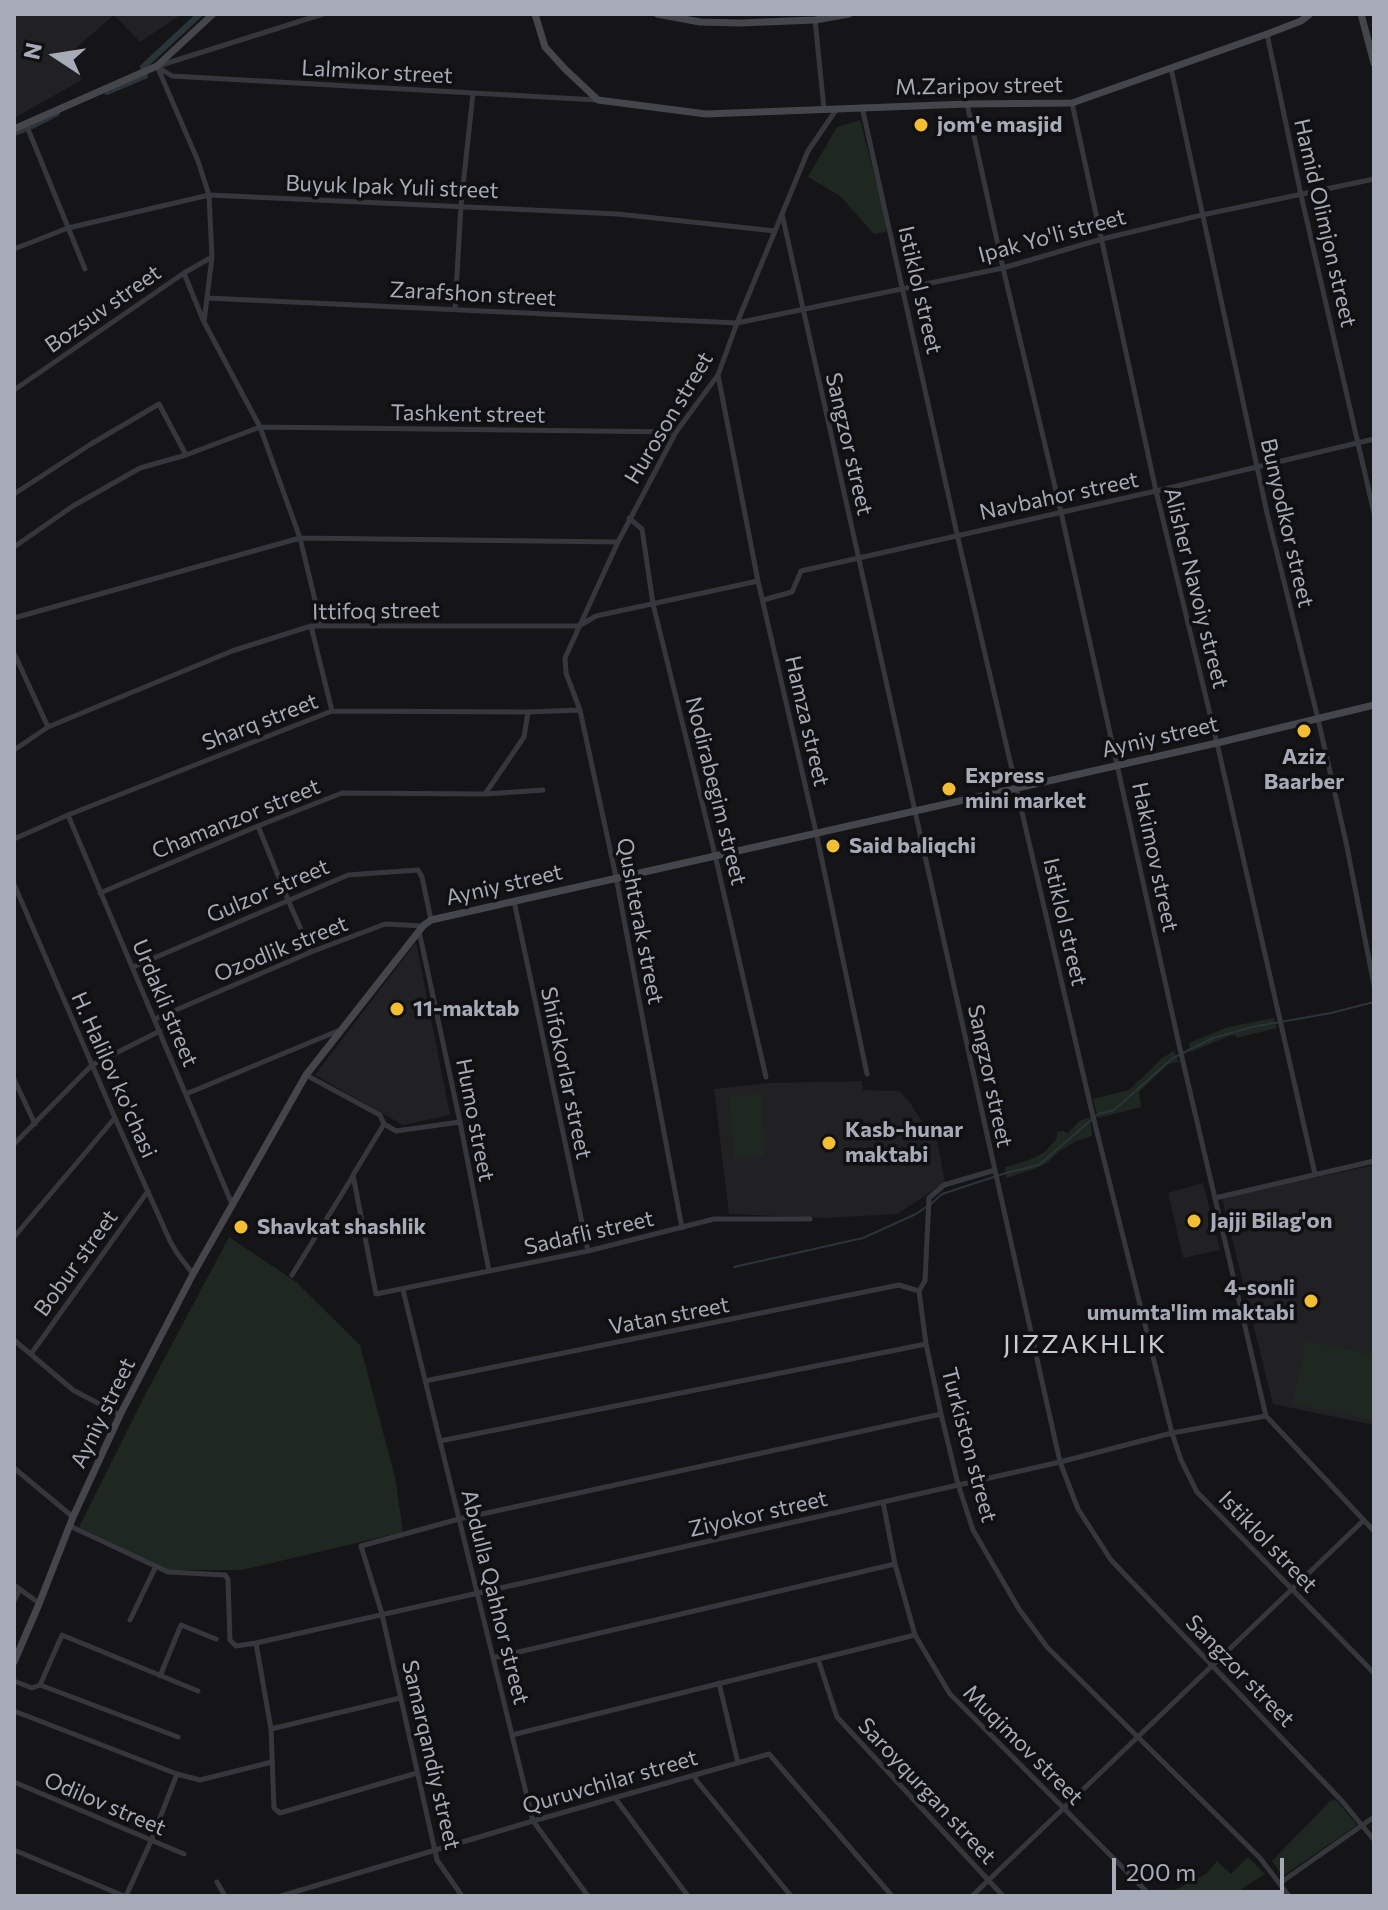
<!DOCTYPE html>
<style>
body{margin:0}
#map{position:relative;width:1388px;height:1910px;overflow:hidden;background:#151517;font-family:Commissioner,sans-serif}
canvas{display:block}
.frame{position:absolute;inset:0;border:16px solid #a7abb7;pointer-events:none}
.north{position:absolute;left:16px;top:16px;width:80px;height:80px;-webkit-text-stroke:6px #101012;paint-order:stroke;rotate:282deg;font-size:22px;font-weight:700;line-height:32px;text-align:center;color:#a7abb7}
.north::after{content:'';display:block;margin:auto;width:28px;height:36px;background:#a7abb7;clip-path:polygon(50% 0,100% 100%,50% 72%,0 100%)}
.scale{position:absolute;left:1112px;top:1858px;width:172px;height:36px;box-sizing:border-box;border:4px solid #a7abb7;border-top:0;padding-left:10px;font-size:24px;line-height:28px;white-space:nowrap;color:#a7abb7;-webkit-text-stroke:6px #101012;paint-order:stroke}
</style>
<div id="map">
<canvas width="1388" height="1910"></canvas>
<div class="frame"></div>
<div class="north">N</div>
<div class="scale">200 m</div>
</div>
<script>
const context = document.querySelector('canvas').getContext('2d');
context.lineJoin = 'round';
function fillPath(path, color) {
  context.fillStyle = color;
  context.fill(path, 'evenodd');
}
function toPath(rows) {
  const path = new Path2D();
  for (const r of rows) {
    path.moveTo(r[0], r[1]);
    for (let i = 2; i < r.length; i += 2) path.lineTo(r[i], r[i + 1]);
  }
  return path;
}
function strokePath(path, color, width, dash) {
  context.strokeStyle = color;
  context.lineWidth = width;
  context.lineCap = dash ? 'butt' : 'round';
  context.setLineDash(dash || []);
  context.stroke(path);
}
function label(font, color, halo, rows, align = 'center') {
  context.font = font + ' Commissioner,sans-serif';
  context.lineWidth = 7;
  context.setLineDash([]);
  context.textBaseline = 'middle';
  context.strokeStyle = halo;
  context.fillStyle = color;
  for (const [text, x, y, turn = 0] of rows) {
    context.save();
    context.translate(x, y);
    context.rotate((+turn || 0) * Math.PI / 180);
    context.textAlign = isNaN(turn) ? turn : align;
    if (halo) context.strokeText(text, 0, 0);
    context.fillText(text, 0, 0);
    context.restore();
  }
}
const built = toPath([
 [14,14,182,14,140,42,114,15,68,55,82,80,14,118],
 [416,942,450,1115,403,1125,315,1075],
 [862,1081,863,1090,899,1091,909,1101,931,1136,936,1136,945,1182,898,1214,826,1218,729,1214,714,1089,768,1083],
 [1374,1165,1374,1425,1273,1404,1222,1198],
 [1203,1183,1220,1250,1183,1258,1168,1193]
]);
const green = toPath([
 [860,120,887,223,886,232,874,234,840,196,808,177,837,127],
 [1274,1018,1277,1028,1236,1038,1235,1035,1229,1036,1191,1052,1189,1043,1228,1027],
 [1174,1051,1179,1062,1168,1064,1139,1092,1141,1107,1098,1118,1093,1099,1129,1090,1162,1058],
 [761,1094,765,1156,734,1158,730,1096],
 [1090,1117,1092,1136,1076,1141,1058,1152,1047,1163,1034,1169,1006,1178,1005,1167,1029,1160,1045,1152,1057,1138,1057,1132,1063,1131,1068,1133,1079,1121],
 [229,1237,295,1281,360,1345,395,1477,403,1532,242,1570,168,1570,79,1527,145,1395],
 [1306,1341,1374,1355,1374,1420,1293,1404],
 [1336,1800,1357,1825,1283,1876,1272,1861,1330,1801],
 [1248,1857,1265,1874,1230,1896,1163,1896,1206,1874,1217,1861,1231,1874]
]);
const stream = toPath([
 [931,1204,942,1194,1006,1173,1039,1165,1098,1114,1114,1110,1173,1058,1213,1038,1252,1027,1331,1013,1374,1002],
 [734,1267,863,1238,916,1214,926,1207]
]);
const canal = toPath([
 [143,67,200,14],
 [107,92,145,76],
 [32,126,57,113],
 [14,133,23,130]
]);
const street = toPath([
 [815,20,824,109],
 [1267,34,1301,195,1374,513],
 [157,66,198,161,209,195,212,257,204,322,260,427,300,538,321,625],
 [158,66,323,14],
 [158,67,172,76,597,100],
 [1171,68,1267,513,1318,719,1346,842,1374,985],
 [1072,103,1156,491,1217,743,1315,1174],
 [967,104,1003,268,1061,512,1180,1049,1266,1416,1374,1531],
 [862,107,957,534,1092,1112,1172,1433,1181,1460,1197,1492,1374,1673],
 [26,124,85,269],
 [782,214,1060,1462,1078,1509,1111,1560,1342,1801,1374,1840],
 [14,249,68,228,209,195,618,214,775,231],
 [184,273,203,320],
 [207,298,737,323,1003,268,1102,239,1202,215,1374,179],
 [455,309,461,205,473,93],
 [718,375,758,581,816,832,867,1074],
 [14,390,184,273,212,257],
 [14,494,91,444,159,404,186,455],
 [629,518,642,529,653,604,715,855,766,1077],
 [618,542,565,658,566,673,580,710,616,877,682,1228],
 [14,547,73,506,140,468,186,455,260,427,676,432],
 [763,600,792,592,801,571,1156,491,1374,439],
 [14,618,300,538,618,542,676,432,718,375,737,323,808,151,836,110],
 [311,626,332,711],
 [14,653,48,727],
 [14,750,48,727,232,651,311,626,579,626,596,616,758,581],
 [486,794,543,790],
 [68,815,232,1204],
 [258,826,288,900,311,952],
 [14,839,68,815,332,711,528,712,580,710],
 [14,884,115,1118,170,1241,177,1253,193,1274],
 [100,893,258,826,342,793,485,794,524,737,528,712],
 [514,901,588,1251],
 [419,931,460,1122,489,1271],
 [133,967,348,875,418,870,422,877,431,920],
 [155,1019,311,952,385,924,423,926],
 [306,1075,380,1115,384,1124,396,1131,460,1122],
 [14,1079,35,1124],
 [186,1094,340,1030],
 [384,1124,353,1175,376,1294,588,1251,714,1219,810,1219],
 [14,1144,92,1065,160,1031],
 [995,1170,944,1185,929,1198,925,1281,919,1291,926,1344,941,1414,958,1484,973,1530,1019,1609,1047,1647,1260,1858,1289,1896],
 [1215,1198,1374,1161],
 [14,1237,114,1119],
 [292,1275,353,1176],
 [403,1290,533,1821,588,1896],
 [14,1340,73,1390,120,1415],
 [31,1354,148,1191],
 [425,1381,899,1285,919,1291],
 [440,1441,926,1344],
 [14,1468,73,1517],
 [883,1502,895,1564,915,1635,950,1694,1151,1896],
 [70,1526,168,1572,225,1575,228,1579,230,1640,236,1646,256,1643,883,1502,1060,1462,1172,1433,1266,1416],
 [14,1585,39,1603],
 [14,1601,20,1589],
 [130,1620,156,1566],
 [256,1643,271,1729,274,1808,280,1813,417,1773],
 [493,1658,895,1564],
 [818,1659,837,1717,1003,1896],
 [160,1676,181,1625,216,1639],
 [14,1681,32,1688,40,1685,62,1635,198,1691],
 [719,1683,738,1763],
 [40,1685,178,1737],
 [14,1711,177,1774,200,1780,272,1762],
 [271,1729,400,1698],
 [512,1735,915,1635],
 [694,1775,696,1780,791,1896],
 [14,1782,184,1854],
 [615,1798,688,1896],
 [14,1850,124,1896],
 [217,1882,225,1896],
 [1280,1883,1374,1817],
 [126,1896,151,1841,177,1774],
 [281,1896,533,1821,769,1754,892,1896],
 [462,1896,437,1860,382,1614,361,1546,459,1519,941,1414],
 [972,1896,1364,1520]
]);
const secondary = toPath([
 [535,14,545,47,565,69,598,100,706,114,967,104,1072,103,1267,34,1301,21,1310,14],
 [657,14,700,22,739,23,815,20,849,14],
 [1361,14,1374,63],
 [14,129,157,66,213,14],
 [14,1662,39,1604,73,1517,120,1415,193,1274,306,1075,423,926,431,920,1217,743,1374,705]
]);
const markers = [
 [921,125,8,"#f3be32"],
 [1304,731,8,"#f3be32"],
 [949,789,8,"#f3be32"],
 [833,846,8,"#f3be32"],
 [397,1009,8,"#f3be32"],
 [829,1143,8,"#f3be32"],
 [1194,1221,8,"#f3be32"],
 [241,1227,8,"#f3be32"],
 [1311,1301,8,"#f3be32"]
];
const streetNames = [
 ["Lalmikor street",377,72,3],
 ["M.Zaripov street",979,86,-1],
 ["Buyuk Ipak Yuli street",392,187,2],
 ["Hamid Olimjon street",1325,223,77],
 ["Ipak Yo'li street",1052,236,-15],
 ["Istiklol street",920,290,77],
 ["Zarafshon street",473,294,3],
 ["Bozsuv street",103,309,-35],
 ["Tashkent street",468,414,1],
 ["Huroson street",669,418,-59],
 ["Sangzor street",849,444,77],
 ["Navbahor street",1059,496,-12],
 ["Bunyodkor street",1287,523,77],
 ["Alisher Navoiy street",1196,588,76],
 ["Ittifoq street",376,611,-1],
 ["Hamza street",807,721,77],
 ["Sharq street",260,722,-21],
 ["Ayniy street",1160,737,-13],
 ["Nodirabegim street",716,791,76],
 ["Chamanzor street",236,819,-22],
 ["Hakimov street",1155,857,78],
 ["Ayniy street",504,885,-13],
 ["Gulzor street",268,891,-23],
 ["Qushterak street",640,921,79],
 ["Istiklol street",1065,922,77],
 ["Ozodlik street",281,949,-22],
 ["Urdakli street",165,1003,67],
 ["Shifokorlar street",566,1073,78],
 ["H. Halilov ko'chasi",114,1075,66],
 ["Sangzor street",990,1076,78],
 ["Humo street",475,1120,79],
 ["Sadafli street",589,1233,-13],
 ["Bobur street",76,1263,-54],
 ["Vatan street",669,1316,-11],
 ["Ayniy street",103,1413,-64],
 ["Turkiston street",969,1445,75],
 ["Ziyokor street",758,1514,-13],
 ["Istiklol street",1268,1542,46],
 ["Abdulla Qahhor street",495,1597,76],
 ["Sangzor street",1240,1671,46],
 ["Muqimov street",1023,1745,45],
 ["Samarqandiy street",431,1755,77],
 ["Quruvchilar street",610,1782,-16],
 ["Saroyqurgan street",927,1791,47],
 ["Odilov street",105,1804,23]
];
const poiNames = [
 ["jom'e masjid",937,125],
 ["Aziz",1304,757,"center"],
 ["Baarber",1304,782,"center"],
 ["Express",965,776],
 ["mini market",965,801],
 ["Said baliqchi",849,846],
 ["11-maktab",413,1009],
 ["Kasb-hunar",845,1130],
 ["maktabi",845,1155],
 ["Jajji Bilag'on",1210,1221],
 ["Shavkat shashlik",257,1227],
 ["4-sonli",1295,1288,"right"],
 ["umumta'lim maktabi",1295,1313,"right"]
];
const quarterNames = [
 ["JIZZAKHLIK",1085,1344]
];
fillPath(built, '#212124');
fillPath(green, '#1f2721');
strokePath(stream, '#2b333b', 2);
strokePath(canal, '#2b333b', 6);
strokePath(street, '#36373c', 5);
strokePath(secondary, '#44464c', 7);
for (const [x, y, r, color] of markers) {
  const dot = new Path2D();
  dot.arc(x, y, r, 0, 2 * Math.PI);
  context.fillStyle = color;
  context.fill(dot);
  strokePath(dot, '#101012', 3);
}
label('22px', '#a7abb7', '#101012', streetNames);
label('bold 22px', '#a7abb7', '#101012', poiNames, 'left');
context.letterSpacing = '2px';
label('26px', '#c8cad3', '#101012', quarterNames);
context.letterSpacing = '0px';
</script>
